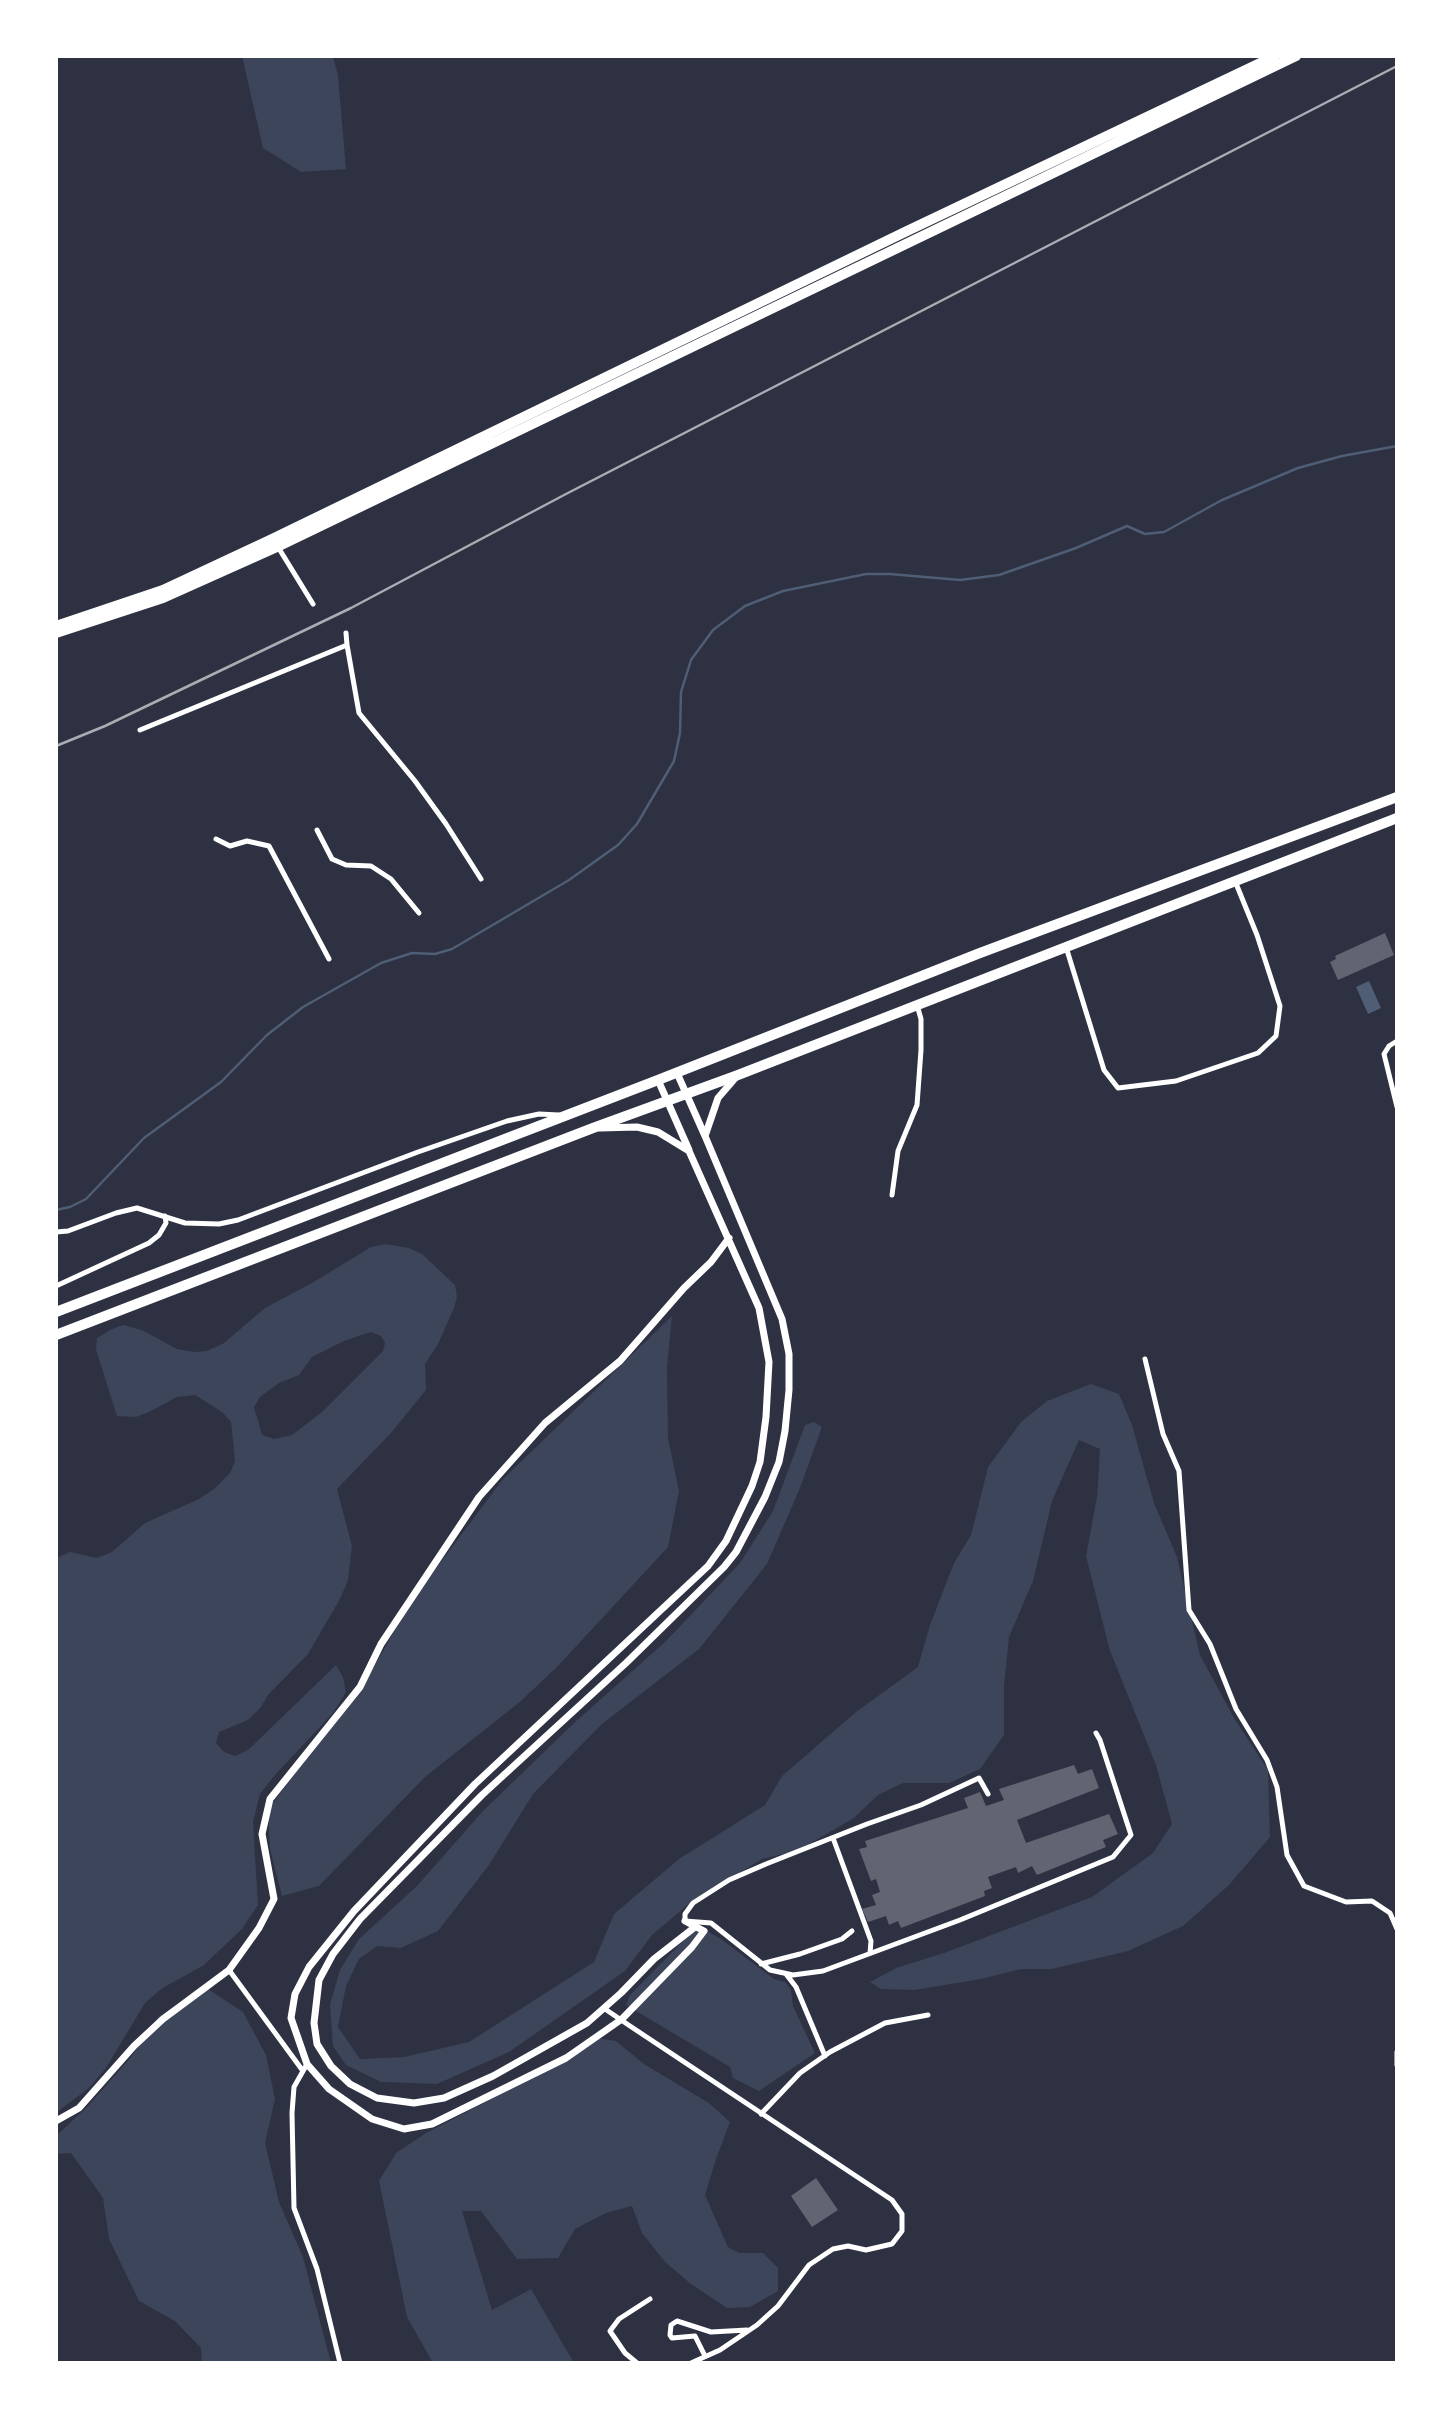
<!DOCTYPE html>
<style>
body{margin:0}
#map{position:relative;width:1453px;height:2419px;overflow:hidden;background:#2d3142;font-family:Inter,sans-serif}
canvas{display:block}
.frame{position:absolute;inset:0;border:58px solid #fff;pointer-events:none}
</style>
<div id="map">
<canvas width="1453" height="2419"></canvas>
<div class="frame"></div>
</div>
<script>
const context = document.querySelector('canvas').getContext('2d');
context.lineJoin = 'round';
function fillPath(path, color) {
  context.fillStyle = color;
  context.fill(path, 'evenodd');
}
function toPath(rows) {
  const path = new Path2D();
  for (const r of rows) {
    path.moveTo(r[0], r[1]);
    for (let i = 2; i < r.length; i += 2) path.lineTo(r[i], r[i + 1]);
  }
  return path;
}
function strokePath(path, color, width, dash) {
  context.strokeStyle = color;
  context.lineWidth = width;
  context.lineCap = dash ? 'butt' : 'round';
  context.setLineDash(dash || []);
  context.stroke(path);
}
const green = toPath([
 [242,56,333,56,338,75,346,169,301,172,263,148],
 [386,1244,409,1248,422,1254,455,1285,457,1297,454,1308,438,1344,425,1364,426,1390,391,1433,337,1489,352,1546,348,1580,340,1599,308,1654,268,1695,261,1707,248,1720,219,1732,216,1743,224,1752,235,1756,248,1750,336,1665,343,1677,346,1692,333,1713,274,1776,260,1794,253,1822,258,1905,242,1929,204,1965,161,1989,145,2003,106,2068,89,2088,56,2113,56,1558,70,1552,97,1558,112,1552,145,1523,199,1499,214,1489,230,1473,235,1461,231,1422,222,1412,195,1395,177,1397,149,1412,136,1417,117,1416,96,1350,97,1338,112,1329,123,1325,142,1330,177,1349,194,1352,207,1351,224,1343,265,1308,312,1283,371,1247],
 [371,1332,381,1336,385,1343,383,1351,322,1412,292,1435,274,1439,262,1435,254,1407,260,1397,279,1383,299,1375,312,1357,344,1341],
 [672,1316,667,1366,668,1438,679,1491,668,1547,558,1666,521,1701,425,1777,319,1886,282,1896,270,1849,268,1811,316,1741,361,1690,410,1603,503,1479],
 [1091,1384,1119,1394,1132,1425,1154,1503,1177,1557,1200,1655,1234,1718,1268,1770,1270,1837,1229,1885,1183,1926,1128,1951,1052,1969,1021,1969,981,1979,915,1990,881,1989,870,1982,896,1968,944,1953,1092,1897,1153,1853,1172,1824,1156,1765,1110,1651,1086,1556,1097,1497,1100,1449,1079,1440,1052,1501,1033,1581,1009,1637,1004,1686,1004,1735,980,1769,949,1783,903,1783,878,1795,854,1818,797,1851,762,1859,690,1903,652,1935,625,1971,509,2052,437,2084,381,2082,346,2065,333,2046,330,2004,340,1970,359,1939,417,1886,483,1811,574,1723,665,1642,740,1563,773,1511,805,1425,814,1422,822,1427,800,1488,767,1564,699,1649,602,1724,533,1794,489,1865,438,1931,401,1948,377,1946,359,1959,346,1986,338,2027,360,2059,404,2057,469,2042,594,1962,614,1914,679,1859,765,1805,782,1776,856,1712,918,1667,930,1625,954,1563,971,1535,988,1467,1021,1422,1047,1401],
 [702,1928,721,1939,774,1979,785,1982,791,1990,793,2006,815,2053,759,2091,733,2078,730,2067,626,2005,630,1995,690,1934],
 [205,1987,243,2012,266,2055,275,2099,265,2143,279,2202,303,2257,331,2363,202,2363,201,2348,175,2321,139,2301,109,2239,103,2198,71,2153,56,2154,56,2136,88,2106,132,2056,158,2017],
 [596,2038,616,2041,644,2064,709,2103,730,2122,716,2159,705,2195,728,2247,739,2253,763,2253,778,2268,778,2291,750,2307,727,2308,691,2284,665,2262,642,2233,632,2206,606,2213,575,2229,558,2258,517,2259,481,2211,462,2211,492,2310,531,2289,574,2363,433,2363,407,2317,379,2181,396,2153,426,2133,486,2102]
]);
const water = toPath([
 [1369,981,1381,1008,1368,1014,1356,987]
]);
const stream = toPath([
 [56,1210,70,1207,86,1199,144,1138,221,1082,267,1035,303,1007,381,963,412,953,435,954,452,949,569,880,618,845,637,824,674,761,680,733,681,692,691,660,713,630,745,606,783,591,866,574,890,574,960,580,999,575,1076,548,1127,526,1145,534,1164,532,1222,500,1298,468,1342,456,1397,446]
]);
const building = toPath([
 [1385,933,1394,955,1338,980,1330,962,1336,959,1335,956],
 [1074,1765,1078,1774,1092,1769,1099,1788,1017,1820,1026,1843,1109,1814,1118,1834,1103,1840,1106,1847,1037,1875,1032,1866,1018,1873,1016,1867,988,1877,992,1888,984,1891,985,1896,901,1928,898,1921,889,1925,886,1916,868,1922,862,1909,876,1905,872,1895,880,1892,876,1879,871,1881,859,1849,867,1847,865,1841,968,1808,964,1798,980,1792,986,1806,1004,1800,999,1789],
 [816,2178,838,2210,812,2227,791,2196]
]);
const minor = toPath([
 [278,547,313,604],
 [346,633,347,645],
 [140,730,347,645,359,713,415,781,446,824,481,879],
 [317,830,332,859,346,865,371,866,391,879,419,913],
 [216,839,230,846,247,841,269,846,329,959],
 [1066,947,1104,1070,1118,1088,1176,1081,1258,1053,1276,1036,1280,1006,1257,935,1235,881],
 [1397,1041,1389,1046,1384,1054,1397,1107],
 [892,1195,898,1151,917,1105,921,1050,921,1019,917,1005],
 [56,1232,68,1231,116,1213,137,1208,185,1223,219,1224,238,1220,418,1152,507,1121,539,1114,559,1115],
 [56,1286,149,1243,159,1235,166,1223,165,1216],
 [1145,1359,1163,1434,1179,1471,1189,1610,1210,1644,1236,1709,1267,1760,1277,1787,1287,1855,1304,1886,1346,1902,1372,1901,1390,1913,1397,1929],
 [988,1794,979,1778,921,1805,867,1824,766,1864,729,1880,693,1903,685,1914,685,1921,711,1923,770,1970,793,1975,823,1971,960,1920,1113,1857,1131,1835,1100,1740,1096,1733],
 [833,1838,871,1941,870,1953],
 [761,1964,800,1954,842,1939,852,1931],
 [229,1970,303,2071],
 [786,1974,796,1987,825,2056],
 [607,2006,605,2009,630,2026,892,2200,902,2214,902,2231,892,2244,866,2250,848,2246,833,2249,809,2265,778,2306,757,2325,720,2350,691,2363],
 [1397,2052,1397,2065],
 [307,2064,294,2087,292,2113,294,2208,317,2269,340,2363],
 [761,2114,800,2073,830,2052,885,2023,928,2015],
 [705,2356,695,2336,672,2338,670,2335,671,2325,677,2321,711,2332,747,2330],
 [637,2363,625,2353,610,2331,619,2319,650,2299]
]);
const tertiary = toPath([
 [677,1073,705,1136],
 [658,1080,689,1150],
 [600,1128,637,1127,658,1132,689,1151,759,1308,769,1362,766,1417,760,1462,752,1486,726,1541,708,1566,475,1784,354,1911,309,1967,295,1994,291,2018,307,2064,329,2089,372,2119,404,2129,432,2124,566,2058,622,2019,692,1947,704,1931,685,1921],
 [692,1925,695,1927,654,1959,621,1993,587,2023,493,2076,444,2098,414,2103,377,2098,350,2084,331,2066,317,2044,314,2023,319,1980,333,1954,360,1919,482,1795,626,1663,724,1567,736,1552,765,1497,779,1462,785,1431,789,1390,789,1354,782,1319,705,1136,718,1098,737,1076],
 [56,2121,79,2108,134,2046,163,2019,229,1970,259,1928,274,1899,262,1834,270,1799,360,1687,381,1644,479,1497,545,1423,620,1361,684,1288,711,1262,729,1238]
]);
const trunk = toPath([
 [56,626,163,590,272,539,907,231,1275,56],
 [56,633,163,598,277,547,1296,56],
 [56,1312,658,1080,980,953,1397,797],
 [56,1335,593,1128,738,1075,1397,818]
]);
const rail = toPath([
 [56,746,105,726,351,608,566,494,1397,66]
]);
fillPath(green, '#3c4559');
fillPath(water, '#4f5d75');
strokePath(stream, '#4f5d75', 2.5);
fillPath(building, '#626471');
strokePath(minor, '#fff', 5);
strokePath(tertiary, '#fff', 7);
strokePath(trunk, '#fff', 10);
strokePath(rail, '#abadb3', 2.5);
</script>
